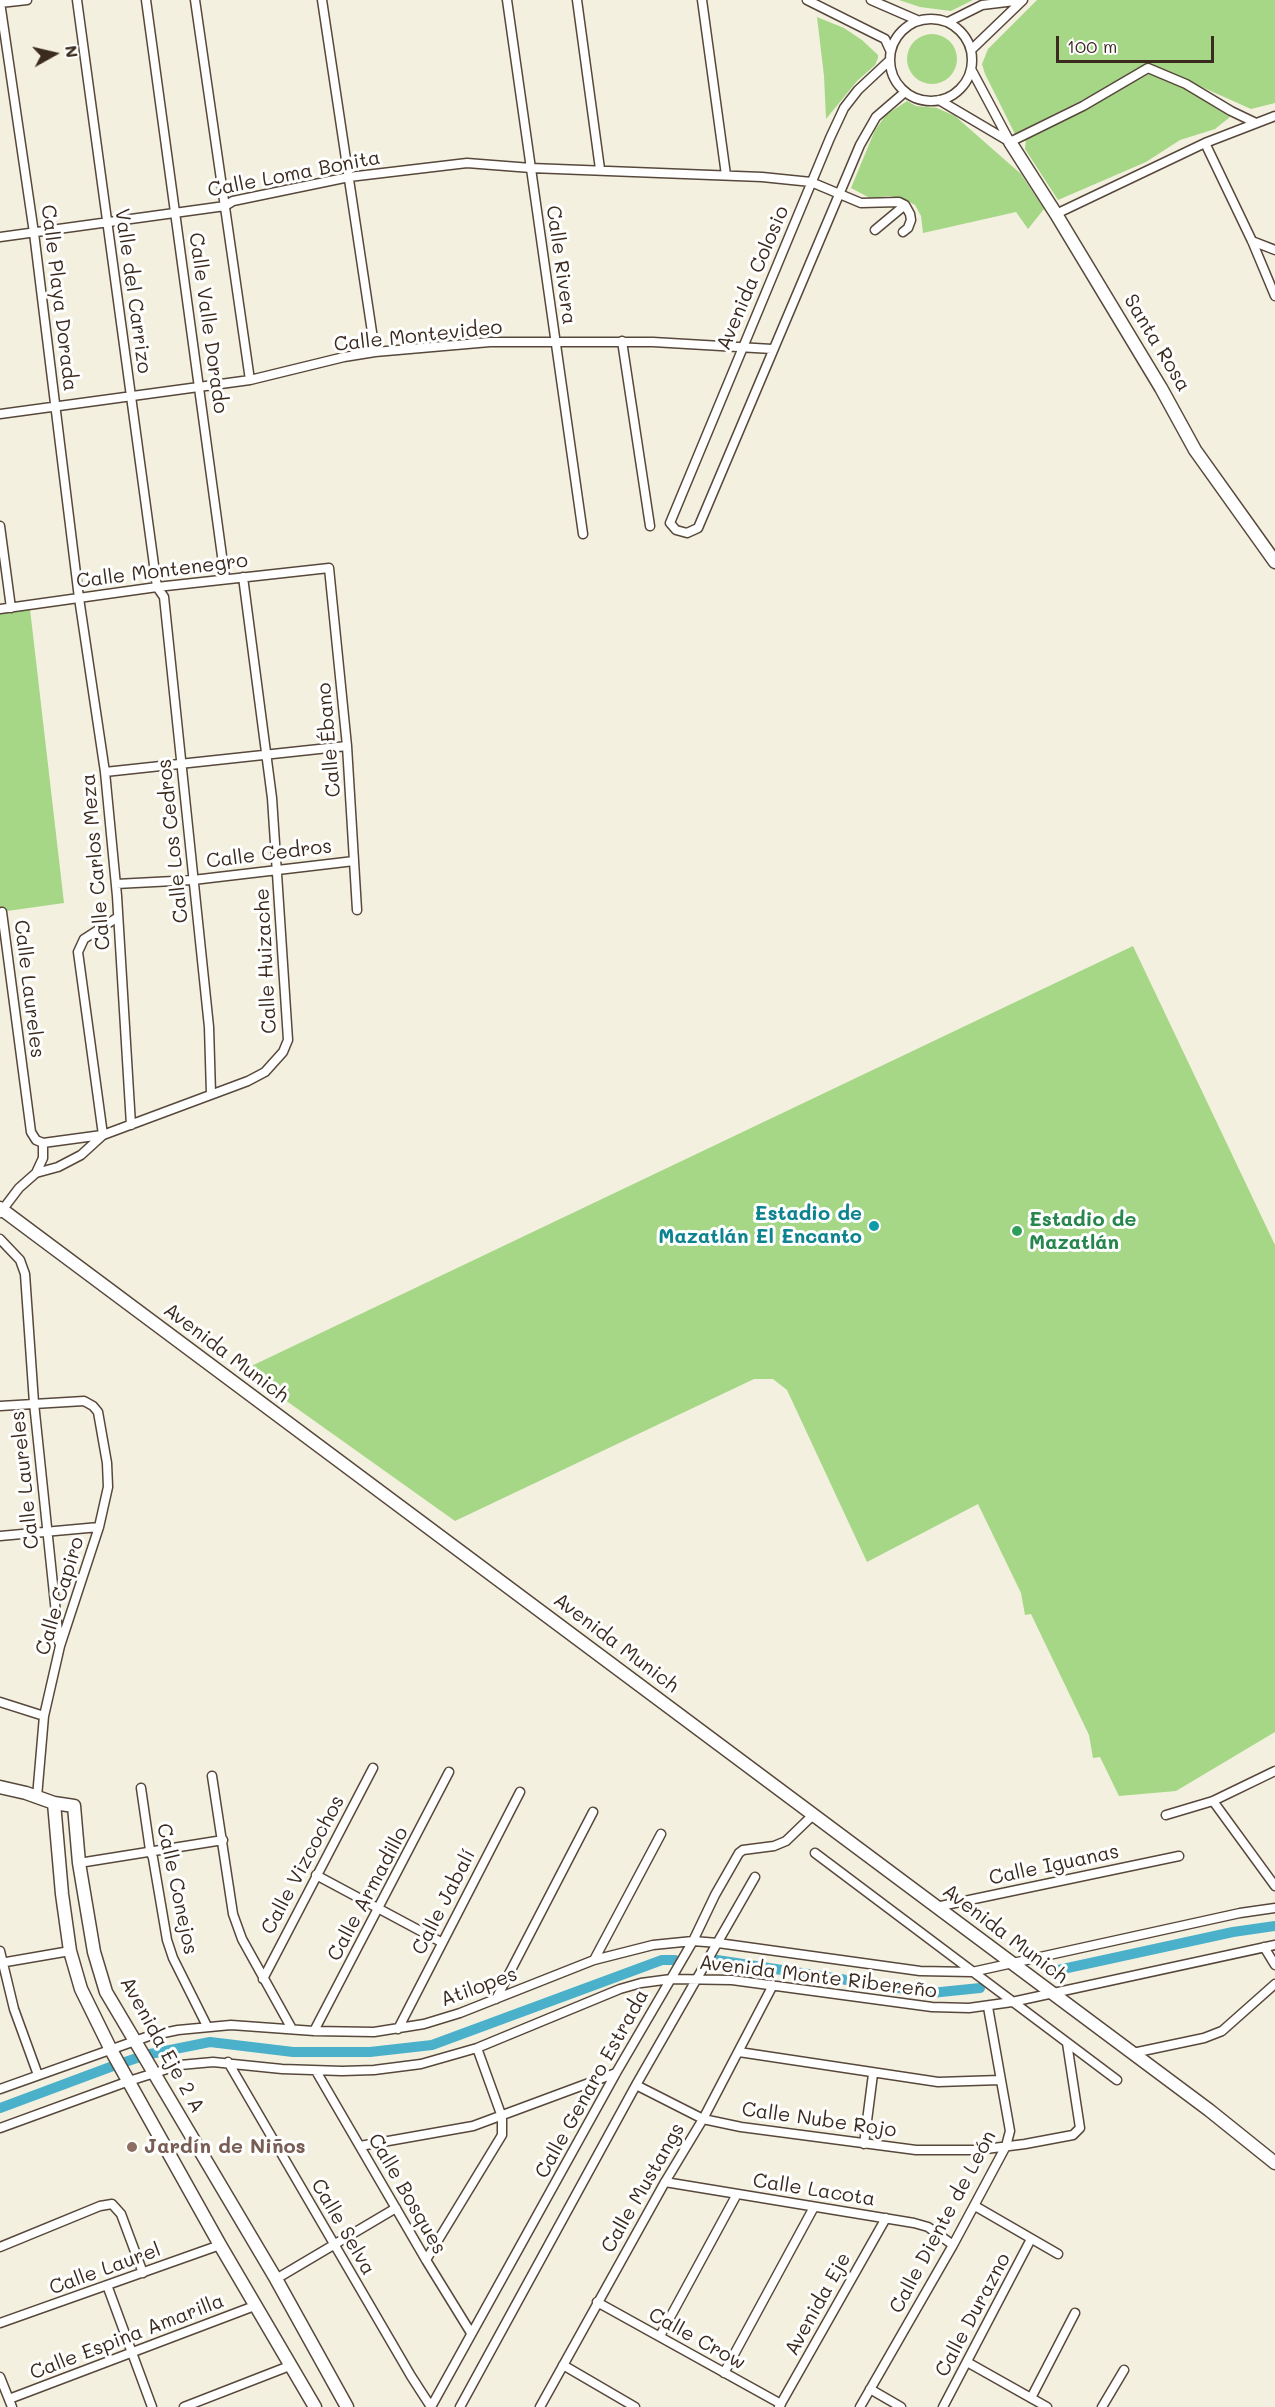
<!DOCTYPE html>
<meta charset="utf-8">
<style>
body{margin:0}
#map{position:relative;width:1275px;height:2407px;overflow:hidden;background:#f4f0df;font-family:Mali,sans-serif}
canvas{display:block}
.north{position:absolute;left:24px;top:24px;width:60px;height:60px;-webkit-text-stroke:4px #fff;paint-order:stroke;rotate:82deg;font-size:16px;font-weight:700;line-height:24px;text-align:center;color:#3b2a1e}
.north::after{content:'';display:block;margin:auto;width:21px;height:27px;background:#3b2a1e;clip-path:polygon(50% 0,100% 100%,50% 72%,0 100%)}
.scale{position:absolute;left:1056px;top:36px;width:158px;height:27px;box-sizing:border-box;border:3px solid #3b2a1e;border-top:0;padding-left:8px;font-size:18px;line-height:21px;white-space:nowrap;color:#3b2a1e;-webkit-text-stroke:4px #fff;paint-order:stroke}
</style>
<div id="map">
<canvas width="1275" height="2407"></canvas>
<div class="north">N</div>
<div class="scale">100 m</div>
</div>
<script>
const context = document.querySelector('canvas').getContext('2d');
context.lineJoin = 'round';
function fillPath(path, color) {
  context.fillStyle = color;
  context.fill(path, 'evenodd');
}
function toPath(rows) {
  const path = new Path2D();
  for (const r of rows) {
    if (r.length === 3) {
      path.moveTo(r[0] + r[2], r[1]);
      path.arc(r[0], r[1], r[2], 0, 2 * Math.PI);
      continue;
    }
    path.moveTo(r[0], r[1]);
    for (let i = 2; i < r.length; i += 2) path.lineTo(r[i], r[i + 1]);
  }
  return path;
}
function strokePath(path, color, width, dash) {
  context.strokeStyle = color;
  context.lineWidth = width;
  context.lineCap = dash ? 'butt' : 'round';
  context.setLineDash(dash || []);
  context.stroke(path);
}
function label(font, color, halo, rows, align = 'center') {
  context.font = font + ' Mali,sans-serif';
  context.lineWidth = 6;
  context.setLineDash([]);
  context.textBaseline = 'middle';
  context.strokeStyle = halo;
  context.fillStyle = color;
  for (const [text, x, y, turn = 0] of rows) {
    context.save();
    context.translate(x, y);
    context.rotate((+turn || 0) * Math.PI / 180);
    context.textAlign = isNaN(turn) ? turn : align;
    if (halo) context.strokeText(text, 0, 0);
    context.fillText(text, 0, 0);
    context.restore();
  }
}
const green = toPath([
 [899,0,973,0,951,11,920,7],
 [1037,0,1275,0,1275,103,1251,109,1148,63,1088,97,1015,134,985,74,982,64,988,49],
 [817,17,844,28,862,40,878,55,878,58,875,65,857,81,826,119,824,76],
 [932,59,25],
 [1151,73,1185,89,1230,117,1215,129,1180,140,1146,162,1058,200,1025,149,1026,138],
 [907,101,916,106,937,108,955,116,1021,174,1044,209,1028,229,1016,212,923,233,921,216,915,205,904,199,889,196,870,198,851,188,875,130,886,115],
 [30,609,64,903,0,912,0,613],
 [1133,946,1275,1245,1275,1732,1176,1791,1119,1796,1100,1757,1093,1758,1089,1735,1031,1614,1025,1615,1021,1593,978,1504,867,1562,787,1390,773,1379,754,1379,455,1521,243,1370]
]);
const canal = toPath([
 [717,1960,931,1993,980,1988],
 [1049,1972,1233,1932,1275,1926],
 [150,2054,210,2042,293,2052,370,2052,432,2045,662,1960,675,1960],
 [125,2062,137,2058],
 [0,2108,113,2066]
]);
const street = toPath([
 [77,0,157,587,164,597,209,1027,211,1094],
 [146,0,225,578],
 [195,0,250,380],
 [322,0,375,352],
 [507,0,583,534],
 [577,0,600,169],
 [702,0,726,175],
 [807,0,885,39,890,50],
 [871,0,917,20],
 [0,2,34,233,79,598,105,772,117,896,131,1125],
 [0,3,27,0],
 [931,60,41],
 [948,22,982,5,1023,0,971,50],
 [889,61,858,90,844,108,830,138,670,523,676,530,687,533,698,528,860,145,876,117,905,92],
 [939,100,1010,142,971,69],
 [1010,142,1083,106,1148,68,1186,84,1231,111,1256,123],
 [1205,143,1252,241,1275,296],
 [1056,214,1205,143,1275,116],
 [875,230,905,205],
 [0,237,225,206,233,201,349,177,467,163,531,168,762,177,811,182,861,203,899,202,905,205,910,214,911,220,908,228,903,232],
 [1252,241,1275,250],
 [622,341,650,526],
 [0,414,250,380,344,357,375,352,490,342,653,342,772,349],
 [0,526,11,608],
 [0,609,157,587,329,568,347,746,357,910],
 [105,772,347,746],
 [116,884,193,880,354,861],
 [2,912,31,1132,36,1140,43,1143,102,1135],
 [103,1135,78,952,84,939,118,917],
 [36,1173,43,1158,43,1143],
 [0,1213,19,1188,36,1173,58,1167,81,1155,103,1135,248,1081,265,1072,283,1052,288,1040,272,798,243,577],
 [0,1239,20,1260,25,1274,34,1403,59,1642],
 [0,1406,84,1401,93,1406,98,1412,107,1463,108,1487,99,1527,60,1646,44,1716,37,1797],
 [0,1536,99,1527],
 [0,1702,44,1716],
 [212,1776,233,1914,242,1939,292,2029],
 [141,1788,150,1850,153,1858,167,1940,173,1958,207,2026],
 [1213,1801,1275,1886],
 [1166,1815,1213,1801,1275,1771],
 [815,1853,1117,2080],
 [79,1863,223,1840],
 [316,1875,441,1942],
 [936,1907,1179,1856],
 [1264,1947,1275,1965],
 [0,1951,14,2009,38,2075],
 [594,1960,661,1834],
 [0,1963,70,1951],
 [263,1979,373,1768],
 [496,1999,593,1812],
 [398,2029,520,1792],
 [314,2031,449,1772],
 [739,2052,938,2082,1000,2080],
 [1133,2053,1204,2038,1222,2031,1275,1984],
 [228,2062,411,2376,431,2407],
 [316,2071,426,2260,471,2333],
 [636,2085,703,2119,741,2127,916,2150,978,2150,1025,2144,1073,2135,1080,2128,1067,2043],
 [0,2089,149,2036,178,2030,231,2025,314,2031,374,2032,424,2024,460,2013,594,1960,653,1945,693,1941,718,1943,920,1971,972,1972,1240,1913,1275,1908],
 [0,2128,129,2081,180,2065,213,2062,282,2069,342,2071,374,2070,421,2064,477,2048,620,1989,641,1983,671,1979,732,1980,932,2007,969,2008,1012,2002,1275,1945],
 [864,2144,873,2074],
 [360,2146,473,2126,616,2073],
 [665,2182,914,2223,928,2227,953,2245],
 [975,2206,1058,2254],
 [0,2247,100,2206,112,2204,121,2214,143,2273],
 [426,2260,502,2135,502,2117,477,2048],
 [276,2279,396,2208],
 [107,2285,152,2407],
 [597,2302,781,2404],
 [0,2323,220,2245],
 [660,2336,737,2194],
 [967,2362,1047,2407],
 [563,2365,635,2407],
 [724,2373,814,2207],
 [0,2377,12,2407],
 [870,2389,901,2407],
 [1031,2398,1075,2313],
 [9,2399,257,2305],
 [184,2407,292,2365],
 [431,2407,616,2073,693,1941,715,1895,739,1853,743,1850,774,1846,786,1841,813,1815],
 [460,2407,636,2085,755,1877],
 [540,2407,665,2182,703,2119,773,1985],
 [779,2407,886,2218],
 [860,2407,953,2245,1006,2146,1010,2131,988,2007],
 [943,2407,1031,2239],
 [1102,2407,1124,2370]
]);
const secondary = toPath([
 [1010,142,1056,214,1161,388,1195,450,1275,562],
 [0,1208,1209,2110,1275,2163],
 [0,1787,26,1793,54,1803,74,1806,79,1863,94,1952,106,1992,276,2279,347,2407],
 [54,1803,62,1894,70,1951,81,1989,111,2050,220,2245,315,2407]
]);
const markers = [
 [874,1226,6,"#0f9aa8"],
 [1017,1231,6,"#2e9e5b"],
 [132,2147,6,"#8d6e63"]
];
const streetNames = [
 ["Calle Loma Bonita",294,174,-11],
 ["Calle Rivera",561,265,82],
 ["Avenida Colosio",753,278,-67],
 ["Valle del Carrizo",133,291,82],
 ["Calle Playa Dorada",59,298,83],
 ["Calle Valle Dorado",208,323,82],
 ["Calle Montevideo",418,336,-6],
 ["Santa Rosa",1157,343,59],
 ["Calle Montenegro",162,571,-7],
 ["Calle Ébano",329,740,-95],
 ["Calle Los Cedros",173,841,-96],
 ["Calle Cedros",269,854,-7],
 ["Calle Carlos Meza",96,862,-95],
 ["Calle Huizache",266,961,-93],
 ["Calle Laureles",29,989,83],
 ["Avenida Munich",226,1353,37],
 ["Calle Laureles",25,1480,-96],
 ["Calle Capiro",60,1596,-73],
 ["Avenida Munich",616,1643,37],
 ["Calle Vizcochos",303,1865,-62],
 ["Calle Iguanas",1054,1865,-12],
 ["Calle Conejos",177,1889,78],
 ["Calle Armadillo",368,1894,-62],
 ["Calle Jabalí",444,1902,-63],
 ["Avenida Munich",1005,1934,37],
 ["Avenida Monte Ribereño",818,1977,7],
 ["Atilopes",479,1987,-20],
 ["Avenida Eje 2 A",162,2045,61],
 ["Calle Genaro Estrada",592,2084,-61],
 ["Calle Nube Rojo",819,2120,8],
 ["Calle Mustangs",643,2188,-60],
 ["Calle Lacota",814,2190,9],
 ["Calle Bosques",407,2194,60],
 ["Calle Diente de León",943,2222,-62],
 ["Calle Selva",343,2227,60],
 ["Calle Laurel",105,2269,-20],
 ["Avenida Eje",818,2304,-61],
 ["Calle Durazno",973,2315,-62],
 ["Calle Espina Amarilla",127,2337,-21],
 ["Calle Crow",697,2339,29]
];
const cultureNames = [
 ["Estadio de",862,1214],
 ["Mazatlán El Encanto",862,1237]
];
const leisureNames = [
 ["Estadio de",1029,1220],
 ["Mazatlán",1029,1243]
];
const educationNames = [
 ["Jardín de Niños",144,2147]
];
fillPath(green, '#a5d786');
strokePath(canal, '#4bb1ca', 10);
strokePath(street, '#57483b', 11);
strokePath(secondary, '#57483b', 15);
strokePath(street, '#fff', 8);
strokePath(secondary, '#fff', 12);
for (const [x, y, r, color] of markers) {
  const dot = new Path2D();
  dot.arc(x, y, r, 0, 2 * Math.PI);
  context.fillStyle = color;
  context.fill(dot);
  strokePath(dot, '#fff', 2);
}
label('20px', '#3b2a1e', '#fff', streetNames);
label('bold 20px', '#0d838f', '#fff', cultureNames, 'right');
label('bold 20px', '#27864d', '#fff', leisureNames, 'left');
label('bold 20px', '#785e54', '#fff', educationNames, 'left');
</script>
